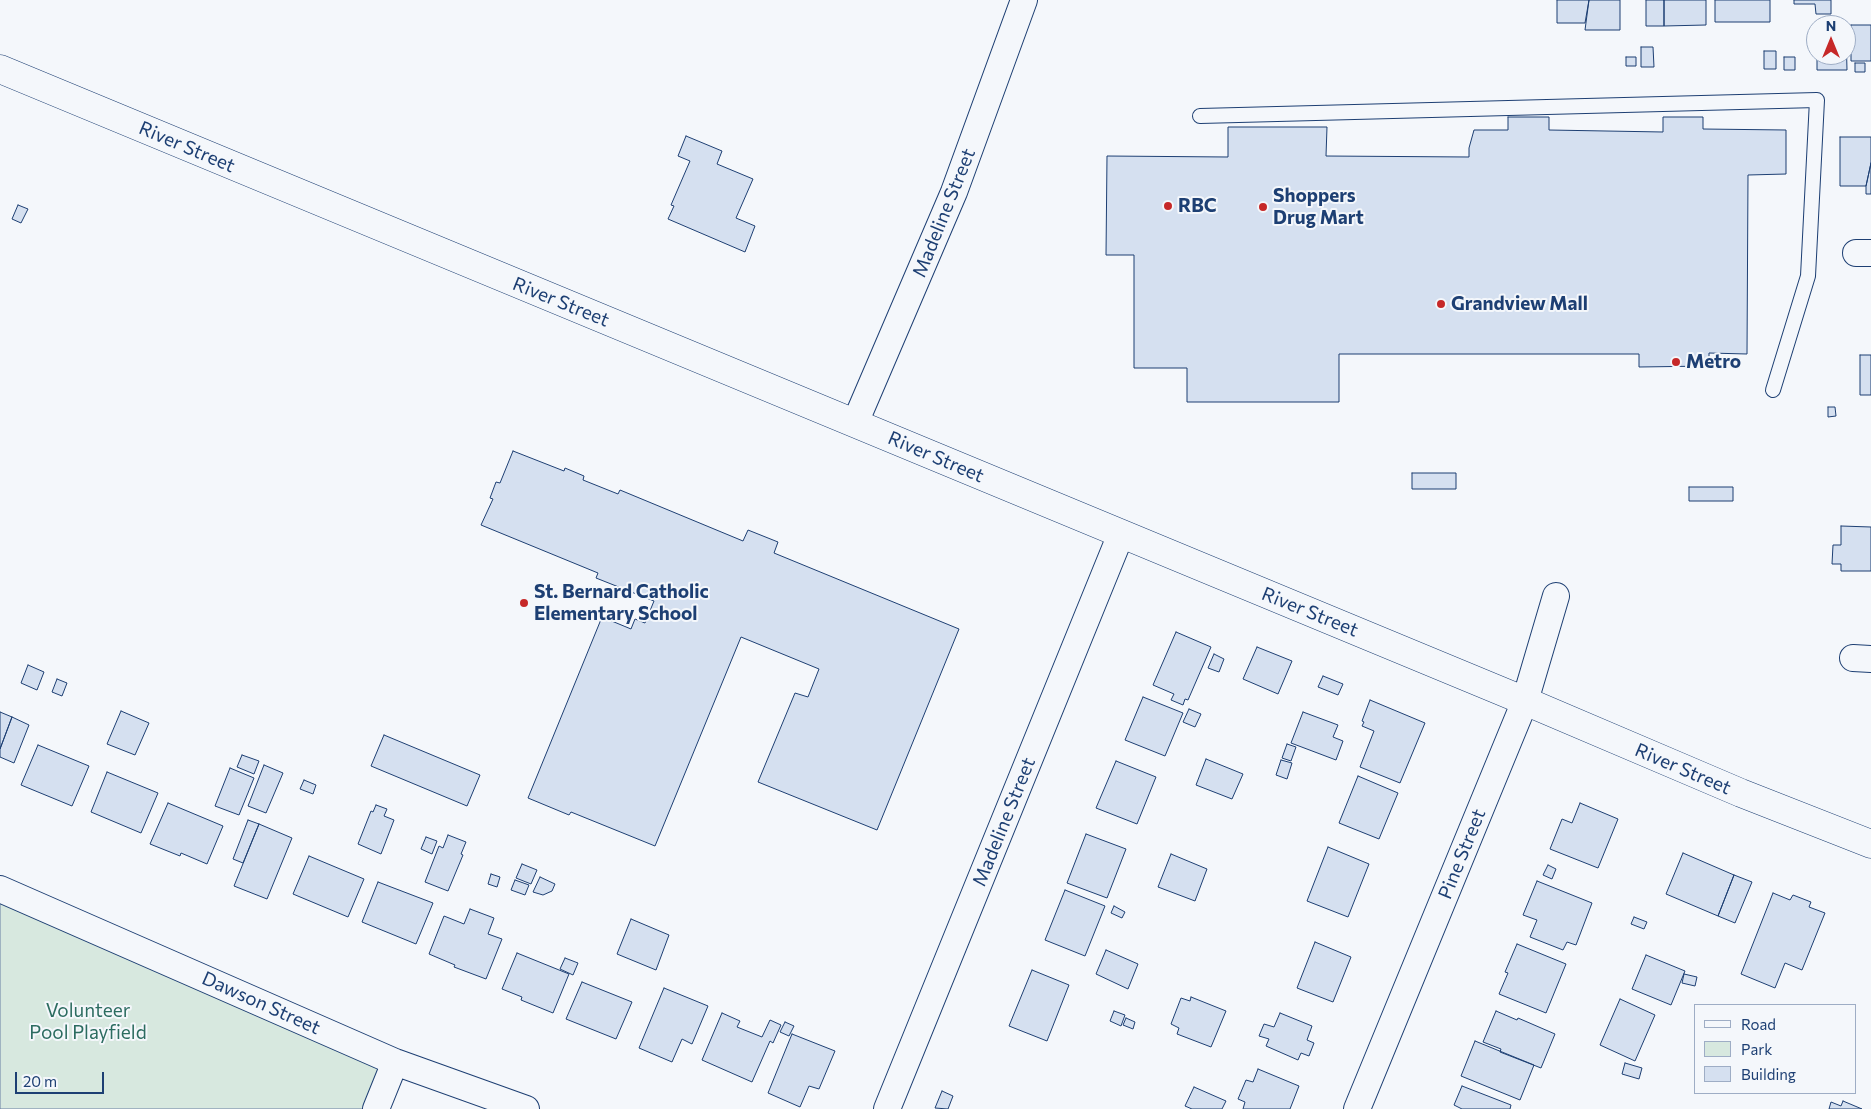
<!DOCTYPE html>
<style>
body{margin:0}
#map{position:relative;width:1871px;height:1109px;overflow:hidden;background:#f4f7fb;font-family:Commissioner,sans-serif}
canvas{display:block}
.legend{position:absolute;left:1694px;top:1004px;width:162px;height:90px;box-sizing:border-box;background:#f4f7fb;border:1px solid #9eadc5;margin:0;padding:6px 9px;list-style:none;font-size:15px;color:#1d3f73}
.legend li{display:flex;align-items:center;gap:10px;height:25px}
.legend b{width:25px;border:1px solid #9eadc5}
.north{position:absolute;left:1806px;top:15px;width:50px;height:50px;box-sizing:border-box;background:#f4f7fb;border:1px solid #9eadc5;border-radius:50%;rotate:0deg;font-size:14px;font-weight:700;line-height:20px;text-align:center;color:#1d3f73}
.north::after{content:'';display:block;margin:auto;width:18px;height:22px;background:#c62828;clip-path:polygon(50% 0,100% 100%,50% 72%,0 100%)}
.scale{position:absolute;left:15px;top:1072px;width:89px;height:22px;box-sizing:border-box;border:2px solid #1d3f73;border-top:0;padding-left:6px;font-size:15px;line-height:18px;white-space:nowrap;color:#1d3f73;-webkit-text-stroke:4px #f4f7fb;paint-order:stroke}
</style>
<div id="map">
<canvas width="1871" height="1109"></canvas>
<ul class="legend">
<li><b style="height:6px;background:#f4f7fb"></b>Road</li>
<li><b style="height:14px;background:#d7e8df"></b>Park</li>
<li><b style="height:14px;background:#d5e0f0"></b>Building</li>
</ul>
<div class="north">N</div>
<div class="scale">20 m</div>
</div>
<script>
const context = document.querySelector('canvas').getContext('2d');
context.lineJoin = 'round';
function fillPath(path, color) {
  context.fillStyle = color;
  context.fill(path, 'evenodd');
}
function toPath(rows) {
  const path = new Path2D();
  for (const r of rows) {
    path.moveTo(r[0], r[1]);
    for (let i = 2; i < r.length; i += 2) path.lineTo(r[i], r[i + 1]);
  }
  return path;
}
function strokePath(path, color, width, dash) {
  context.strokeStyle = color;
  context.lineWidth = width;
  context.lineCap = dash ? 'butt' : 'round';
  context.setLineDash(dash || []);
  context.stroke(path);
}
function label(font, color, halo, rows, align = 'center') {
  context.font = font + ' Commissioner,sans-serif';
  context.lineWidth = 4;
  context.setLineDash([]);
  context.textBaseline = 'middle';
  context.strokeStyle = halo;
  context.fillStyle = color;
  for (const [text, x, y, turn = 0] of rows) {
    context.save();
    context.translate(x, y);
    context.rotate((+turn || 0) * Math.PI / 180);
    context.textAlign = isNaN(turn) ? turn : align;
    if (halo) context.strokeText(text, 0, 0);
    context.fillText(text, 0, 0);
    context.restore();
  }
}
const green = toPath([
 [0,890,394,1062,375,1109,0,1109,0,890]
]);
const building = toPath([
 [1557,0,1589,0,1585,23,1557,23,1557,0],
 [1589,0,1620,0,1620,30,1585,30,1589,0],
 [1646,0,1664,0,1664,26,1646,26,1646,0],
 [1664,0,1706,0,1706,25,1664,26,1664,0],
 [1715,0,1770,0,1770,22,1715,22,1715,0],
 [1794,0,1831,0,1831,14,1816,14,1815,4,1794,4,1794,0],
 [1851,25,1871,25,1871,61,1851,61,1851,25],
 [1846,31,1847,70,1817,70,1817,55,1846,55,1846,31],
 [1641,47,1653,47,1654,67,1641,67,1641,47],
 [1764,51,1776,51,1776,69,1764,69,1764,51],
 [1626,57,1636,57,1636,66,1626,66,1626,57],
 [1784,57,1795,57,1795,70,1784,70,1784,57],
 [1855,63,1865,63,1865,72,1855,72,1855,63],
 [1508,117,1549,117,1549,130,1663,132,1663,117,1703,117,1703,129,1786,130,1786,174,1748,175,1747,354,1709,353,1709,366,1639,367,1639,354,1339,354,1339,402,1187,402,1187,368,1134,368,1134,255,1106,255,1107,156,1228,157,1228,127,1327,127,1326,156,1469,157,1469,148,1474,130,1508,130,1508,117],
 [686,136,722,151,717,164,753,179,736,218,755,226,745,252,668,219,674,206,671,205,690,161,678,156,686,136],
 [1840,137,1871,137,1871,163,1866,186,1840,186,1840,137],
 [1871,163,1871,194,1866,194,1866,186,1871,163],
 [18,205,28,209,21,223,12,219,18,205],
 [1860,355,1871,355,1871,395,1860,395,1860,355],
 [1828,407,1835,407,1836,416,1828,417,1828,407],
 [513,451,564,471,565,468,584,476,583,480,618,494,620,490,743,541,748,530,778,542,774,553,959,629,877,830,758,782,795,693,808,697,819,669,741,637,655,846,571,812,569,815,528,798,602,617,631,629,635,619,645,623,654,601,596,578,598,573,481,525,493,499,490,498,496,482,500,483,513,451],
 [1412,473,1456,473,1456,489,1412,489,1412,473],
 [1689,487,1733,487,1733,501,1689,501,1689,487],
 [1841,526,1871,527,1871,571,1841,571,1841,564,1832,564,1833,545,1841,545,1841,526],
 [1176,632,1211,647,1188,700,1185,699,1183,705,1171,700,1174,694,1153,685,1176,632],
 [1257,647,1292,661,1278,694,1243,679,1257,647],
 [1214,654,1224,659,1219,672,1208,668,1214,654],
 [28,665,44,672,37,690,21,683,28,665],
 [1323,676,1343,684,1338,695,1318,687,1323,676],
 [57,679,67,683,62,696,52,692,57,679],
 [1143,697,1183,713,1165,756,1125,740,1143,697],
 [1370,700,1425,723,1400,783,1360,767,1374,731,1362,726,1364,722,1362,721,1370,700],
 [1189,709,1201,714,1195,727,1183,722,1189,709],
 [121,711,149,723,135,755,107,744,121,711],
 [0,712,12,717,0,749,0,712],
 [1303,712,1338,725,1333,737,1343,741,1336,760,1291,743,1303,712],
 [12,717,29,725,14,763,0,757,0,749,12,717],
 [384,735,480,775,467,806,371,766,384,735],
 [1287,744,1296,747,1291,761,1282,758,1287,744],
 [38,745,89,766,72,806,21,785,38,745],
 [242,755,259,761,254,774,237,767,242,755],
 [1206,759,1243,774,1232,799,1196,785,1206,759],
 [1281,760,1292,763,1287,779,1276,775,1281,760],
 [1116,761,1156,777,1137,824,1096,808,1116,761],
 [264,765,283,773,266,813,248,806,264,765],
 [230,768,254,778,239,815,215,806,230,768],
 [107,772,158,793,141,833,91,812,107,772],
 [1358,776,1398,793,1379,839,1339,823,1358,776],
 [304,780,316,785,313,794,300,789,304,780],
 [168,803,223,826,207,864,181,853,180,856,150,844,168,803],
 [1580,803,1618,819,1598,868,1550,849,1562,819,1572,823,1580,803],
 [376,805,387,809,384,816,394,820,381,854,358,844,371,811,373,812,376,805],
 [248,820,259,824,243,863,233,859,248,820],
 [259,824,292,838,267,899,234,886,259,824],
 [1086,834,1126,849,1107,898,1067,883,1086,834],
 [448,835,466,842,461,854,463,855,448,891,425,882,439,846,443,848,448,835],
 [426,837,437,841,432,854,421,849,426,837],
 [1328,847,1369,864,1348,917,1307,901,1328,847],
 [1683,853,1734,875,1718,916,1666,894,1683,853],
 [1171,854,1207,869,1195,901,1158,887,1171,854],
 [309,856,364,879,348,917,293,894,309,856],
 [522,864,537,870,531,884,516,878,522,864],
 [1548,865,1556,869,1552,879,1543,875,1548,865],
 [491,874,500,877,497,887,488,884,491,874],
 [1734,875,1752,882,1735,923,1718,916,1734,875],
 [540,877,555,884,552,891,543,895,533,892,540,877],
 [515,880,529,885,525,895,511,890,515,880],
 [1537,881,1592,903,1576,945,1567,942,1563,950,1530,937,1537,920,1523,915,1537,881],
 [378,882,433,903,416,944,362,922,378,882],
 [1065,890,1105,906,1085,956,1045,940,1065,890],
 [1773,893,1790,900,1793,895,1811,902,1809,907,1825,913,1802,970,1785,963,1775,988,1741,974,1773,893],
 [1114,906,1125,912,1122,918,1111,913,1114,906],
 [470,909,494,918,488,934,502,939,486,979,454,967,455,965,429,954,444,916,464,924,470,909],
 [1634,917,1647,922,1644,929,1631,924,1634,917],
 [631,919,669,935,656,970,617,954,631,919],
 [1315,942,1351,957,1333,1002,1297,988,1315,942],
 [1517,944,1566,964,1546,1013,1499,994,1508,973,1505,972,1517,944],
 [1106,950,1138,964,1128,989,1096,974,1106,950],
 [517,953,569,974,553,1013,521,1000,522,997,502,989,517,953],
 [1646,955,1685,971,1671,1005,1632,989,1646,955],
 [565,958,578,963,573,975,560,969,565,958],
 [1032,970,1069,985,1047,1041,1009,1026,1032,970],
 [1684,974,1697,977,1695,986,1682,983,1684,974],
 [582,982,632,1002,616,1039,566,1019,582,982],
 [664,988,708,1006,692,1044,682,1039,672,1062,639,1048,664,988],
 [1191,997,1226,1011,1211,1047,1177,1034,1179,1028,1171,1024,1181,998,1190,1001,1191,997],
 [1620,999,1655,1015,1635,1061,1600,1045,1620,999],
 [1114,1011,1125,1015,1121,1026,1110,1021,1114,1011],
 [1496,1011,1517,1020,1518,1018,1555,1034,1541,1068,1500,1052,1501,1049,1483,1042,1496,1011],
 [722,1013,740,1021,737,1027,762,1037,770,1020,781,1025,773,1043,770,1041,752,1082,702,1060,722,1013],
 [1280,1013,1312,1026,1307,1040,1314,1043,1309,1056,1301,1053,1298,1060,1266,1046,1269,1039,1259,1036,1264,1024,1274,1027,1280,1013],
 [1126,1018,1135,1022,1133,1029,1123,1025,1126,1018],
 [785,1022,794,1026,789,1036,780,1032,785,1022],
 [792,1034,835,1051,819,1089,809,1086,800,1107,768,1093,792,1034],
 [1475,1041,1534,1065,1520,1100,1461,1076,1475,1041],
 [1625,1063,1642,1068,1639,1079,1622,1074,1625,1063],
 [1258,1069,1299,1086,1290,1109,1243,1109,1245,1102,1238,1099,1246,1080,1253,1082,1258,1069],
 [1462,1086,1511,1105,1510,1109,1462,1109,1454,1105,1462,1086],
 [1194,1087,1226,1101,1222,1109,1192,1109,1185,1106,1194,1087],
 [942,1091,953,1096,948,1109,935,1108,942,1091],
 [1843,1101,1862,1109,1829,1109,1831,1102,1841,1106,1843,1101]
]);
const service = toPath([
 [1200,116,1817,100,1808,276,1773,390]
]);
const minor = toPath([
 [1856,253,1871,253],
 [855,423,954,192,1024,0],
 [1853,658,1871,659],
 [0,889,395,1062,526,1109],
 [376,1109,395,1062],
 [887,1109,1121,534],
 [1357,1109,1525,701,1556,596]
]);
const secondary = toPath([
 [0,69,1525,701,1741,793,1871,844]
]);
const markers = [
 [1168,206,5,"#c62828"],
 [1263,207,5,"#c62828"],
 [1441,304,5,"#c62828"],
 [1676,362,5,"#c62828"],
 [524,603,5,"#c62828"]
];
const streetNames = [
 ["River Street",187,147,23],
 ["Madeline Street",944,213,-68],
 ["River Street",561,302,22],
 ["River Street",936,457,23],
 ["River Street",1310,612,22],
 ["River Street",1683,769,23],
 ["Madeline Street",1004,822,-68],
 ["Pine Street",1462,854,-68],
 ["Dawson Street",261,1003,24]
];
const poiNames = [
 ["Shoppers",1273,196],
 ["Drug Mart",1273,218],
 ["RBC",1178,206],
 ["Grandview Mall",1451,304],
 ["Metro",1686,362],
 ["St. Bernard Catholic",534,592],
 ["Elementary School",534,614]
];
const parkNames = [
 ["Volunteer",88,1011],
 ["Pool Playfield",88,1033]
];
fillPath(green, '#d7e8df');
strokePath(green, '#687fa3', 1);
fillPath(building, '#d5e0f0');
strokePath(building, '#1d3f73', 1);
strokePath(service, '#1d3f73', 16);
strokePath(minor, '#1d3f73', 28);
strokePath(secondary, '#1d3f73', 29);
strokePath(service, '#f4f7fb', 14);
strokePath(minor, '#f4f7fb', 26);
strokePath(secondary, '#f4f7fb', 28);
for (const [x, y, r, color] of markers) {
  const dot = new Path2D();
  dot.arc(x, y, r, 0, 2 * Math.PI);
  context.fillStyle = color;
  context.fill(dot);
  strokePath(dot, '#f4f7fb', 2);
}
label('19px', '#1d3f73', '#f4f7fb', streetNames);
label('bold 19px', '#1d3f73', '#f4f7fb', poiNames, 'left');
label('19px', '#2c6c60', '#f4f7fb', parkNames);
</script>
